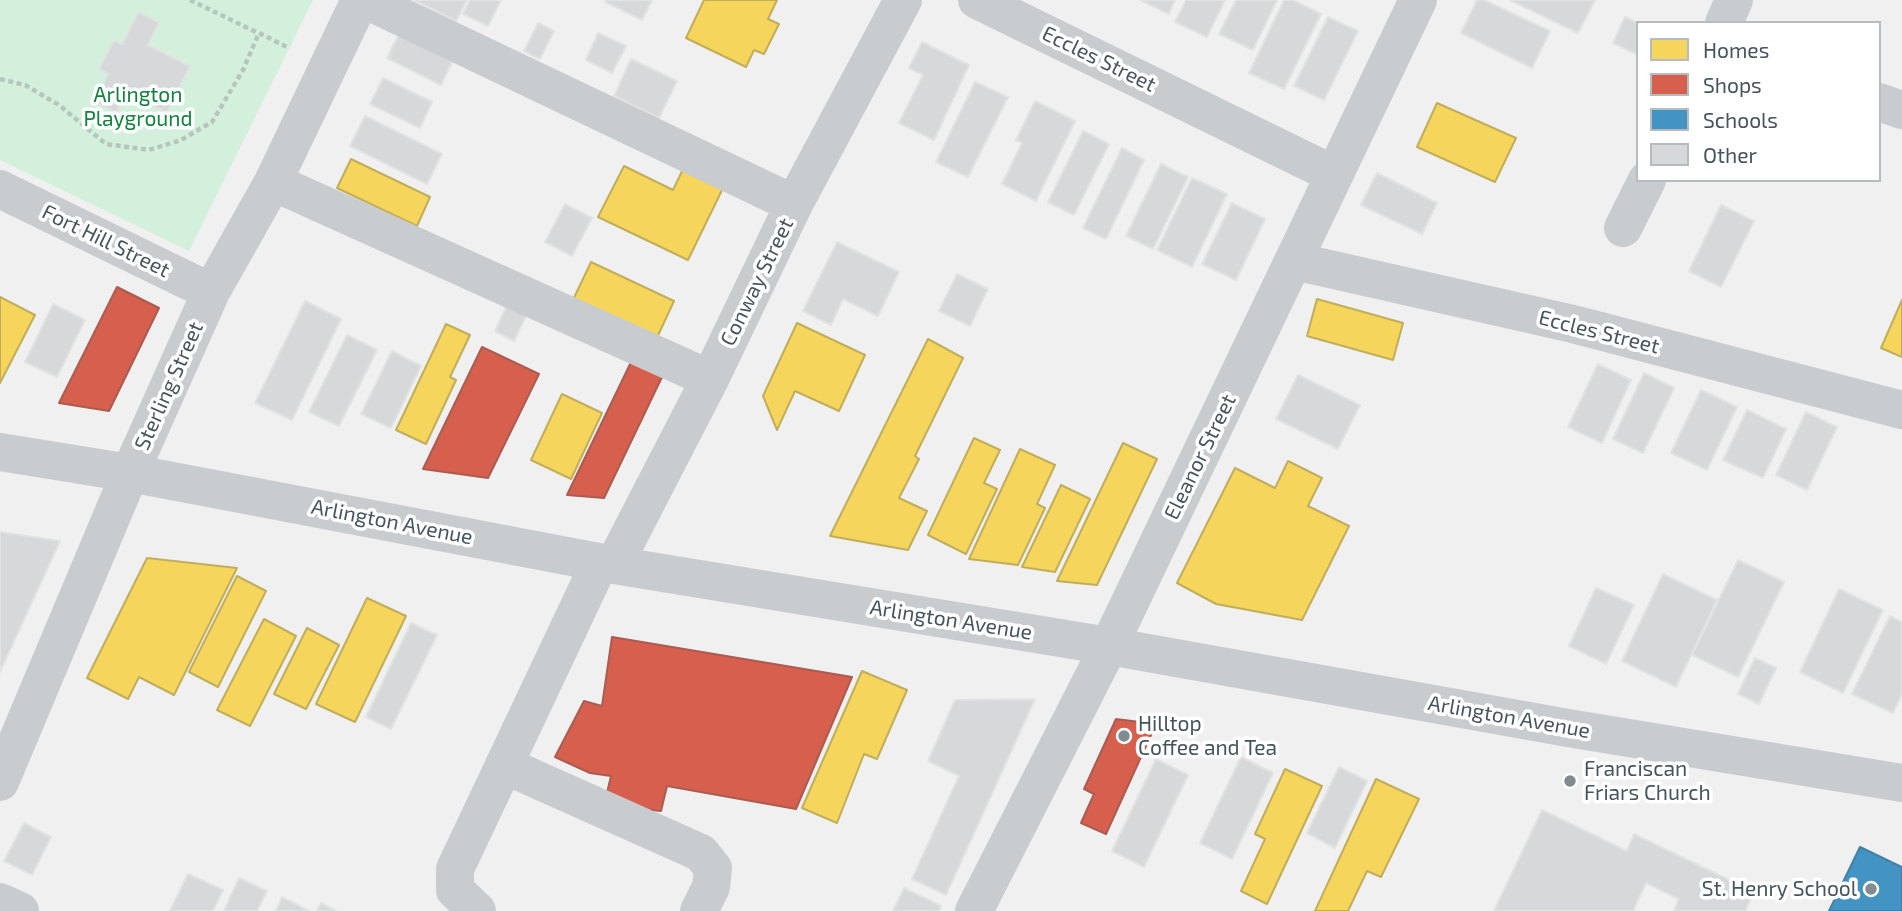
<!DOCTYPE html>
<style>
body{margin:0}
#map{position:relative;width:1902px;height:911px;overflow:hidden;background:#f0f0f0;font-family:"Exo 2",sans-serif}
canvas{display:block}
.legend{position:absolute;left:1636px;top:21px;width:245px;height:161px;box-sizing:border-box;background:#fff;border:2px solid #b5bbbe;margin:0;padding:9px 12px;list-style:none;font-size:21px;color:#46545d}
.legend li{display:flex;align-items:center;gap:14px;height:35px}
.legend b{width:35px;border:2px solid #b5bbbe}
</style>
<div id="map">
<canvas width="1902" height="911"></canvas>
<ul class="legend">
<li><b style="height:19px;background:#f6d55c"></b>Homes</li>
<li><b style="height:19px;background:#d6604d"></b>Shops</li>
<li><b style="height:19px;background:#4393c3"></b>Schools</li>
<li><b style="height:19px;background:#d7d8da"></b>Other</li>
</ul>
</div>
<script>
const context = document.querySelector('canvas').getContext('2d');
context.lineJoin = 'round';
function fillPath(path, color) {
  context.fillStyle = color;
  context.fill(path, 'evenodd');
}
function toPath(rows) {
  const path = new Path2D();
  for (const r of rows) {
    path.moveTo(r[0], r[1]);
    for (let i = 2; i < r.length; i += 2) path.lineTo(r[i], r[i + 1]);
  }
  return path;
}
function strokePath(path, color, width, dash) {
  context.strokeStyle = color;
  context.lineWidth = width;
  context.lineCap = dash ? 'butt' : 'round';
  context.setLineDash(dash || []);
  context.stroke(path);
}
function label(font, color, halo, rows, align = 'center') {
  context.font = font + ' "Exo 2",sans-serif';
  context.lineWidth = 7;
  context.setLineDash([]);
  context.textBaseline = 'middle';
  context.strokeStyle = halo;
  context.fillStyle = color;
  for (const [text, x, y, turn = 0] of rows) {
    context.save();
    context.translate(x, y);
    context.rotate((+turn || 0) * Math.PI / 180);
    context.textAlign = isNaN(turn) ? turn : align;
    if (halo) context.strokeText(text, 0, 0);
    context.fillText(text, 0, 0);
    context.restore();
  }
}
const green = toPath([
 [0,0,313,0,189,251,0,160]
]);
const homes = toPath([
 [704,0,777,0,768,19,779,24,764,54,754,50,746,67,686,38,704,0],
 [1437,103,1516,138,1495,182,1417,147,1437,103],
 [351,159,430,197,417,226,337,188,351,159],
 [624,166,673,190,684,167,724,186,688,260,598,217,624,166],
 [591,262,674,301,655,342,572,302,591,262],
 [0,297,35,315,0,383,0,297],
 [1317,299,1403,323,1393,360,1307,336,1317,299],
 [1902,300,1902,357,1881,348,1902,300],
 [797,323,865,355,839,411,795,391,777,430,763,396,797,323],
 [446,324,470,335,450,377,456,380,426,444,396,430,446,324],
 [928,339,963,358,915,456,919,459,899,498,927,511,908,550,830,536,928,339],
 [562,394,602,413,571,479,531,460,562,394],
 [974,438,1000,450,984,483,997,489,966,554,928,535,974,438],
 [1123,443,1157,459,1097,585,1057,581,1123,443],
 [1020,449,1055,465,1037,504,1045,508,1018,565,969,559,1020,449],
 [1288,461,1322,478,1308,506,1349,526,1302,620,1216,604,1177,583,1235,468,1275,488,1288,461],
 [1061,485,1090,499,1055,572,1022,567,1061,485],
 [147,558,237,568,174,695,139,677,128,699,87,678,147,558],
 [237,576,266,591,218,687,189,672,237,576],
 [367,598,406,616,355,722,316,704,367,598],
 [264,619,296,636,250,726,217,710,264,619],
 [307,628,339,645,306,709,274,694,307,628],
 [862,671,907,690,877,759,864,754,837,823,802,808,862,671],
 [1285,769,1322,786,1267,904,1241,891,1265,839,1255,834,1285,769],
 [1376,779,1419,799,1381,877,1367,871,1348,911,1315,911,1376,779]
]);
const shops = toPath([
 [117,287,159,308,109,411,59,403,117,287],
 [482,347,539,374,488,478,423,469,482,347],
 [632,360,663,375,604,498,567,495,632,360],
 [612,637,852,677,796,809,667,786,661,811,604,805,611,776,590,773,555,757,584,701,602,706,612,637],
 [1116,719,1156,724,1106,834,1081,823,1094,794,1084,789,1116,719]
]);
const schools = toPath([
 [1860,847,1902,867,1902,911,1829,911,1860,847]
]);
const building = toPath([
 [414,0,467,0,456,21,414,0],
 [470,0,501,0,488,26,463,14,470,0],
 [606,0,652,0,642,20,605,2,606,0],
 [1140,0,1175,0,1169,14,1140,0],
 [1186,0,1225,0,1207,37,1175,22,1186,0],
 [1236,0,1277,0,1253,50,1219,34,1236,0],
 [1284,0,1293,0,1321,14,1284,89,1249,73,1284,0],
 [1477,0,1484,0,1550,31,1532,68,1461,33,1477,0],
 [1510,0,1595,0,1578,33,1510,0],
 [138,12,159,22,148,45,190,66,167,113,126,93,117,113,95,102,108,74,99,69,114,40,122,44,138,12],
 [1328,17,1358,31,1324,100,1294,86,1328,17],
 [1625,17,1638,23,1638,55,1613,43,1625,17],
 [538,23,554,31,540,59,524,51,538,23],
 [401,30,455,56,441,85,387,58,401,30],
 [598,33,626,46,612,73,586,60,598,33],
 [922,42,969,65,934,140,899,123,923,75,909,68,922,42],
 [631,59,677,81,659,118,614,96,631,59],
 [383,78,432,102,420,128,370,104,383,78],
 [975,82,1008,97,968,177,936,162,975,82],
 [1035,101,1075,121,1036,201,1002,184,1022,143,1016,140,1035,101],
 [365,116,442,154,427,184,350,146,365,116],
 [1083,131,1109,144,1074,215,1048,202,1083,131],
 [1122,148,1144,160,1106,239,1083,228,1122,148],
 [1161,164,1188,177,1153,249,1126,236,1161,164],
 [1377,173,1437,203,1422,234,1361,205,1377,173],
 [1192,178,1227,194,1192,267,1157,250,1192,178],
 [1232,203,1265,219,1236,280,1202,264,1232,203],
 [565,204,592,218,572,256,545,242,565,204],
 [1721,205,1754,221,1721,287,1689,271,1721,205],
 [837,242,899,272,878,316,843,299,831,325,803,311,837,242],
 [957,274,988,289,970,326,939,311,957,274],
 [305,301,341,319,292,420,255,403,305,301],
 [508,303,528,312,514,341,495,331,508,303],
 [53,304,85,320,57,377,25,362,53,304],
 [347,335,377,350,339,426,309,412,347,335],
 [392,351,421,366,391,428,361,414,392,351],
 [1598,364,1631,380,1602,443,1568,427,1598,364],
 [1644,373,1674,388,1643,453,1613,439,1644,373],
 [1298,375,1360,405,1338,449,1276,419,1298,375],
 [1701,390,1737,407,1707,470,1671,453,1701,390],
 [1747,410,1786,429,1763,478,1723,460,1747,410],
 [1806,412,1837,427,1807,490,1776,475,1806,412],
 [0,532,60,541,0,672,0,532],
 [1738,560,1784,582,1738,677,1692,655,1738,560],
 [1663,574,1717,600,1676,687,1622,661,1663,574],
 [1596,588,1634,605,1606,664,1569,646,1596,588],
 [1839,589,1883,610,1843,693,1800,672,1839,589],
 [1890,616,1902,622,1902,694,1893,713,1852,694,1890,616],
 [411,623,437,635,391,729,366,717,411,623],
 [1755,658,1776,668,1759,704,1738,694,1755,658],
 [1035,699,946,895,912,879,959,776,928,761,955,700,1035,699],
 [1241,757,1273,773,1232,859,1200,843,1241,757],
 [1156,759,1188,775,1144,867,1112,851,1156,759],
 [1339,767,1367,781,1335,848,1307,833,1339,767],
 [1542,810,1627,851,1634,834,1754,892,1745,911,1674,911,1679,899,1646,883,1633,911,1494,911,1542,810],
 [24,823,51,837,32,875,4,861,24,823],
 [188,874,223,890,213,911,170,911,188,874],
 [239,878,267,891,257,911,224,911,239,878],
 [904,888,941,906,939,911,893,911,904,888],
 [282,897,309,911,276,911,282,897],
 [321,903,336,911,317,911,321,903]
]);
const path = toPath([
 [190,0,258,33],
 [0,79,25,85,59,105,106,144,149,150,181,140,212,122,243,70,259,33,289,48]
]);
const minor = toPath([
 [366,0,794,204],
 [977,0,1333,174],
 [1724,23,1734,0],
 [1879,102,1902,110],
 [273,182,710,379],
 [0,189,211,292],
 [1623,228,1647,180],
 [1294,261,1573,324,1902,410],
 [0,452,130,473,614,565,1109,646,1568,728,1902,783],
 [614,565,710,379,794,204,903,0],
 [504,765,701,853,713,868,711,887,699,911],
 [0,782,130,473,211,292,273,182,360,0],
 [0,902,20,911],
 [477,911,455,890,455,869,600,562],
 [974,911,1109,646,1418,0]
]);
const markers = [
 [1124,736,7,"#828b90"],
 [1570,781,7,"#828b90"],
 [1871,889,7,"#828b90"]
];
const streetNames = [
 ["Eccles Street",1099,59,26],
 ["Fort Hill Street",106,241,26],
 ["Conway Street",757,282,-64],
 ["Eccles Street",1599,332,14],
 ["Sterling Street",169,386,-66],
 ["Eleanor Street",1200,457,-64],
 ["Arlington Avenue",392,522,11],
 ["Arlington Avenue",951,620,9],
 ["Arlington Avenue",1509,717,10]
];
const parkNames = [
 ["Arlington",138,95],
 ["Playground",138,119]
];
const poiNames = [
 ["Hilltop",1138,724],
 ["Coffee and Tea",1138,748],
 ["Franciscan",1584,769],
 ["Friars Church",1584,793],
 ["St. Henry School",1857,889,"right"]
];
fillPath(green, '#d3f0dc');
fillPath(homes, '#f6d55c');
strokePath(homes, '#c1ae5c', 2);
fillPath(shops, '#d6604d');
strokePath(shops, '#ab5c52', 2);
fillPath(schools, '#4393c3');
strokePath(schools, '#4480a4', 2);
fillPath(building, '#d7d8da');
strokePath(building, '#e1e2e2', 2);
strokePath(path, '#b7c5bf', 4.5, [5, 3.5]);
strokePath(minor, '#c9ccce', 38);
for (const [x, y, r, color] of markers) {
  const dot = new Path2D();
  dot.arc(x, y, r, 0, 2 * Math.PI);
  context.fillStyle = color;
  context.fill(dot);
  strokePath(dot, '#fff', 2.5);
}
label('21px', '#46545d', '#fff', streetNames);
label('21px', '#158040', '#fff', parkNames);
label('21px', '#46545d', '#fff', poiNames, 'left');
</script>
